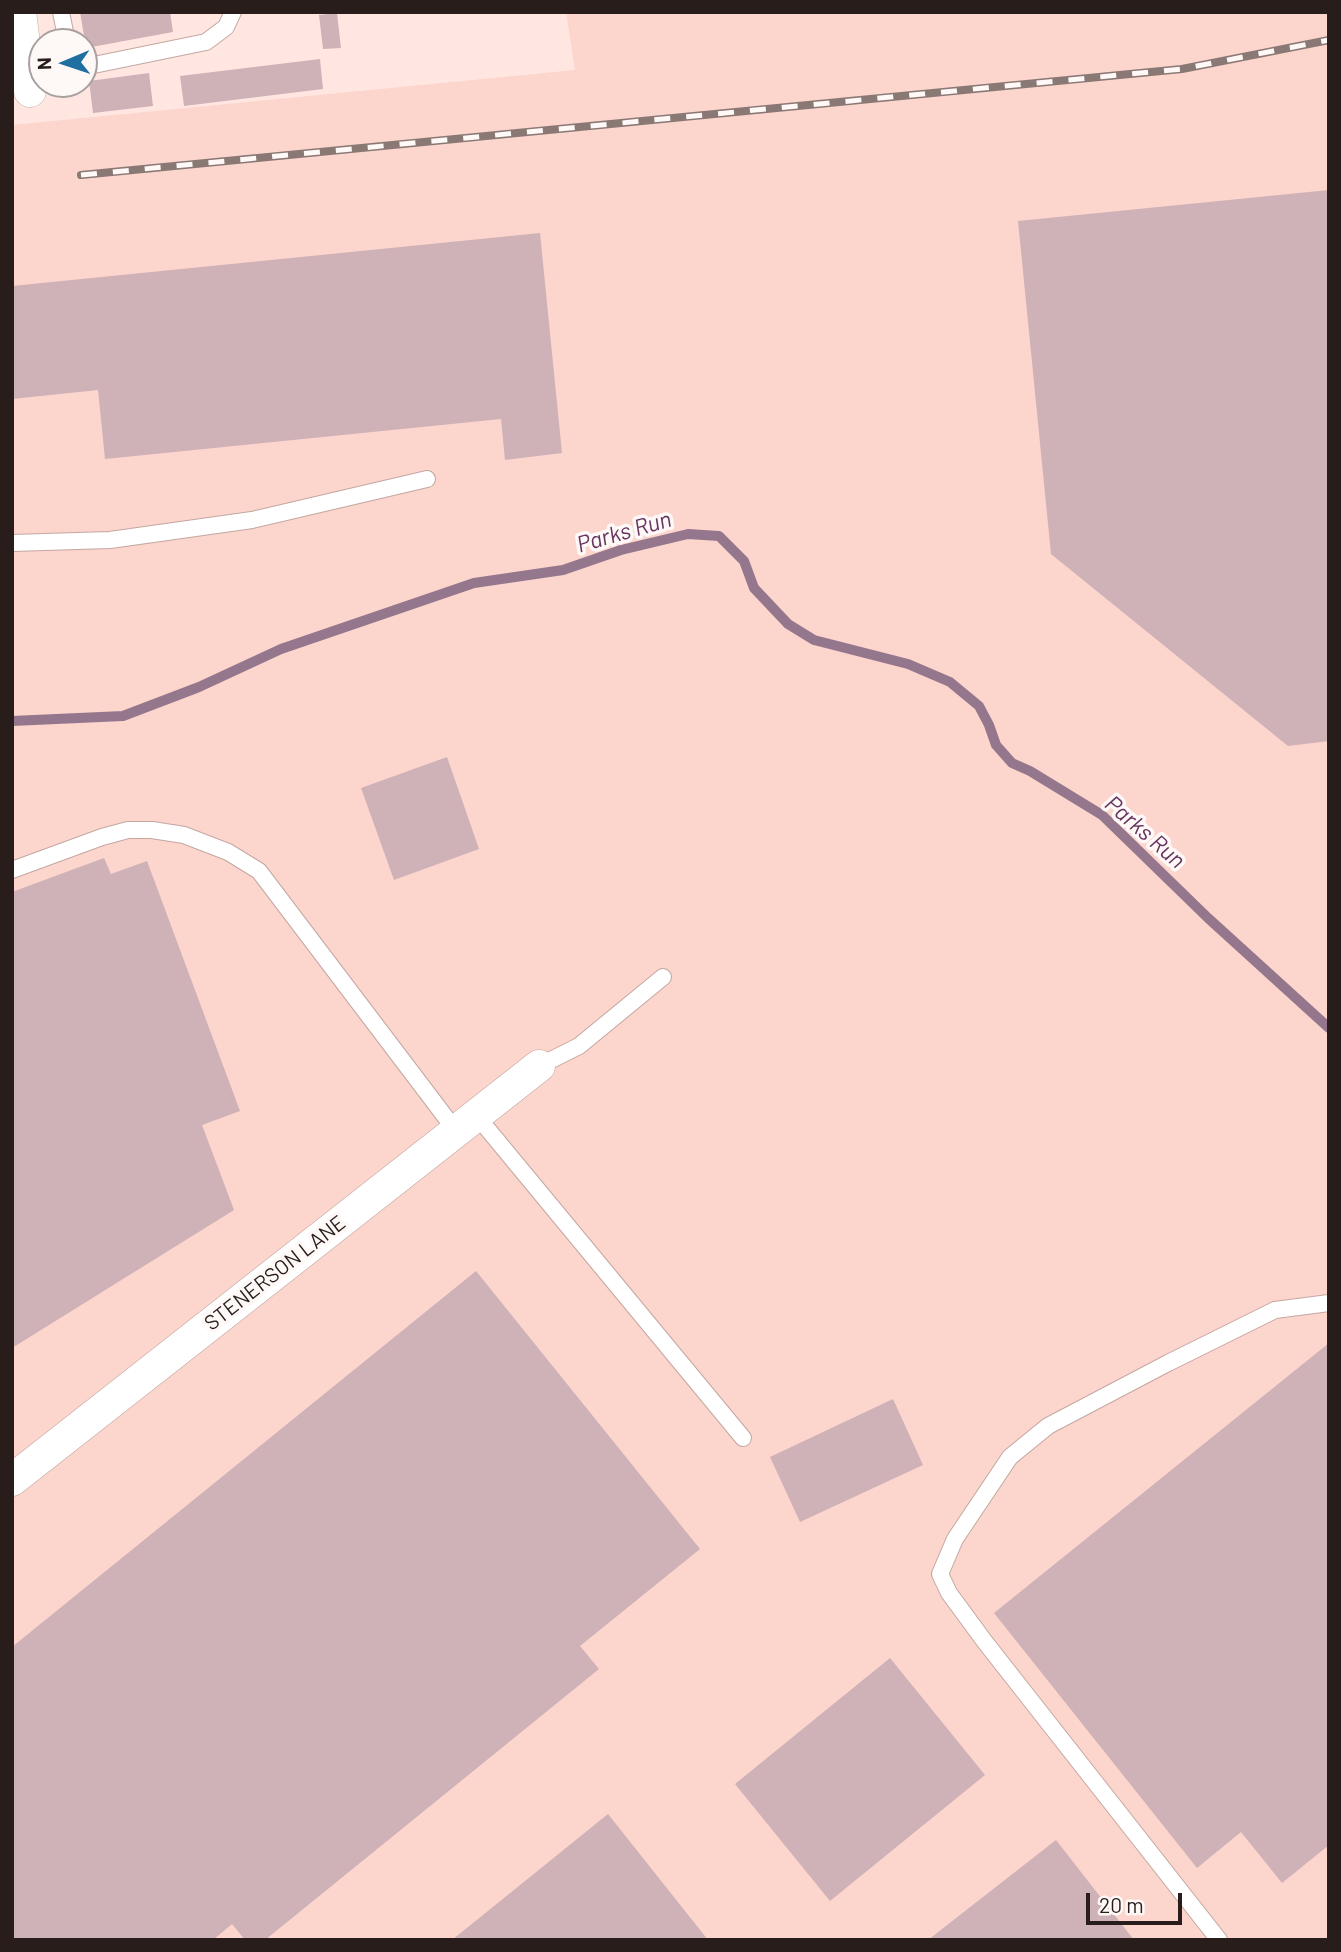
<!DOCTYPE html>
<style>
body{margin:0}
#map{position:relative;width:1341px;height:1952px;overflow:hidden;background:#ffe6e1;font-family:Barlow,sans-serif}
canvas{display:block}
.frame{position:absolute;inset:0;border:14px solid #281d1b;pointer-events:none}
.north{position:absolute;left:28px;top:28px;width:70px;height:70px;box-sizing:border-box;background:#fef8f7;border:2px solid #a8a09f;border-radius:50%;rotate:268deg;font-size:19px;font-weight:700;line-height:28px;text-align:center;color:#281d1b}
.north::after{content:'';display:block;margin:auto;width:24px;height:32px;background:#1f6fa1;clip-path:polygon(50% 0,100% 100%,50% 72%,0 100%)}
.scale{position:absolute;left:1086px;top:1893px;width:96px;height:32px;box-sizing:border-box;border:4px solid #281d1b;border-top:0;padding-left:9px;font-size:21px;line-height:24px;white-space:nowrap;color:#281d1b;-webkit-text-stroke:5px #fef8f7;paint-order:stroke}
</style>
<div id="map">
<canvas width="1341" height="1952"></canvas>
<div class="frame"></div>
<div class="north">N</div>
<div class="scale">20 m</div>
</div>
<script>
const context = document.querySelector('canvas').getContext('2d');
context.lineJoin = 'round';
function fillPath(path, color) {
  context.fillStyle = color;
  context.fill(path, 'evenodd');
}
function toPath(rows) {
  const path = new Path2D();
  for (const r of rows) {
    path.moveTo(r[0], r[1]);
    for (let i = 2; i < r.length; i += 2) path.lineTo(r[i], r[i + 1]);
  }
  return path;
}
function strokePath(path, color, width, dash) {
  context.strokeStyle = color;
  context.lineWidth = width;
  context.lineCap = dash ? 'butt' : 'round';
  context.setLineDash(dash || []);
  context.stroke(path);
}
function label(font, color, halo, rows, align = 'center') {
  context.font = font + ' Barlow,sans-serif';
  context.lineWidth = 7;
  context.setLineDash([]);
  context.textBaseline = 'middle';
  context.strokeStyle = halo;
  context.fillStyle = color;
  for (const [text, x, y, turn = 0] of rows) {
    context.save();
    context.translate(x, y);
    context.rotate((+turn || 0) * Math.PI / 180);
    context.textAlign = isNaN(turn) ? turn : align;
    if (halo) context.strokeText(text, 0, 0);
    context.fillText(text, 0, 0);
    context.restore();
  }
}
const built = toPath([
 [566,12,1329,12,1329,1940,12,1940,12,125,575,70]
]);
const stream = toPath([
 [12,721,123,716,199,687,281,649,474,583,563,570,621,550,688,534,719,536,744,561,754,588,788,624,814,640,908,664,950,682,979,706,989,725,996,745,1012,763,1030,771,1102,815,1208,918,1329,1028]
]);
const building = toPath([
 [80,12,170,12,173,32,86,48],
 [337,13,341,48,323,49,319,15],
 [320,59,323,89,184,106,180,76],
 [149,73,153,106,93,113,89,81],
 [1329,190,1329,741,1288,746,1051,554,1018,221],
 [540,233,562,453,505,460,501,419,105,459,98,390,12,399,12,286],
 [447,757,479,849,394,880,361,788],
 [104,858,111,874,147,861,240,1111,202,1125,234,1210,12,1348,12,892],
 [476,1271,700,1549,580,1646,599,1669,265,1940,245,1940,232,1924,213,1940,12,1940,12,1647],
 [1329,1343,1329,1845,1282,1883,1241,1832,1197,1868,994,1613],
 [893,1399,923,1465,800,1522,770,1457],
 [890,1658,985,1775,830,1901,735,1784],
 [608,1814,708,1940,452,1940],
 [1056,1840,1134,1940,928,1940]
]);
const lane = toPath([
 [61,12,67,42],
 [84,67,206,42,226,27,233,12],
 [12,543,110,540,252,520,427,479],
 [12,870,102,837,128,830,152,830,184,835,228,852,259,871,456,1131],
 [539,1066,579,1046,663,977],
 [476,1115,743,1438],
 [1219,1940,985,1642,949,1593,940,1574,955,1539,1010,1457,1048,1426,1168,1363,1275,1310,1329,1303]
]);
const street = toPath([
 [20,12,30,91],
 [12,1480,539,1066]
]);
const rail = toPath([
 [81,175,1182,69,1329,40]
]);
const streetNames = [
 ["STENERSON LANE",275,1273,-38]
];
const waterNames = [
 ["Parks Run",624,532,-16],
 ["Parks Run",1145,832,41]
];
fillPath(built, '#fcd5cd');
strokePath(stream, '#95778d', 10);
fillPath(building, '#cfb1b8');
strokePath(lane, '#c4a7a1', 18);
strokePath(street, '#c4a7a1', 33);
strokePath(lane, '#fff', 16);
strokePath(street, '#fff', 32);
strokePath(rail, '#8a7875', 8);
strokePath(rail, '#fef8f7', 5, [16]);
label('21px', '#281d1b', '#fef8f7', streetNames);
label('italic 23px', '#653460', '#fef8f7', waterNames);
</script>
